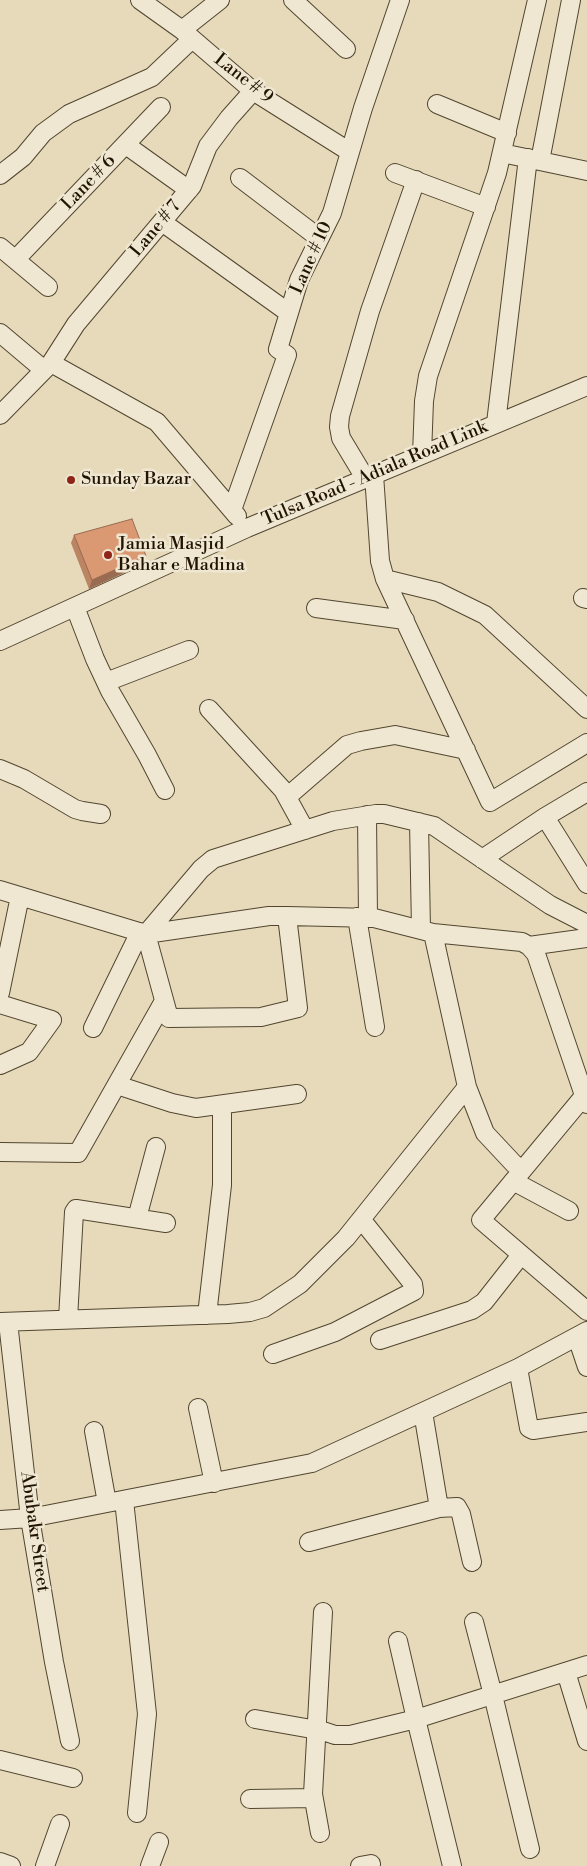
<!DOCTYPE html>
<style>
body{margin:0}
canvas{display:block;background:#e6daba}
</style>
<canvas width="587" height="1866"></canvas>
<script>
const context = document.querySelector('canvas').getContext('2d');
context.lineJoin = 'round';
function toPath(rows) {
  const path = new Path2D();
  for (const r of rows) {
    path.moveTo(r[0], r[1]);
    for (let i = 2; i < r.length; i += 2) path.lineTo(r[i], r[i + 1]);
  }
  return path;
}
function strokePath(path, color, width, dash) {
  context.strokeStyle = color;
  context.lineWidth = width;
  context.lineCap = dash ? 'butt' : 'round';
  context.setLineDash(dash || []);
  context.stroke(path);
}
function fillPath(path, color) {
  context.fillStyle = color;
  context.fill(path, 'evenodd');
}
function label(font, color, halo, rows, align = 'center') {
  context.font = font + ' "Libre Bodoni",serif';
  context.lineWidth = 5;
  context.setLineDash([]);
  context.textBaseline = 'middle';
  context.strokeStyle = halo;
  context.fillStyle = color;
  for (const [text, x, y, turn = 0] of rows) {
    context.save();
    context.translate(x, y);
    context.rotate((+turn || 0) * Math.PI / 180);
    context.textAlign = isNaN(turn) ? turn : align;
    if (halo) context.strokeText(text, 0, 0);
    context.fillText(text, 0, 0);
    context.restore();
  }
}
const minor = toPath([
 [140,0,182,30,253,91,350,152],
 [293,0,346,49],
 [182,30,220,0],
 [437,104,507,133],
 [126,145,189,190],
 [502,153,587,171],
 [540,161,571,0],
 [395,173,486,207],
 [0,175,23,157,43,133,69,114,152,77,192,39],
 [240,178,319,238],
 [162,222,289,313],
 [0,247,48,287],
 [16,259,161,107],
 [0,333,44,370],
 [51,363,76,324,192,186,208,146,229,118,253,91],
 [0,415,51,363,157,422,237,516],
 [496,423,528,158],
 [422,455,424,401,428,376,497,173,537,0],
 [374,475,380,561,385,579,490,802,587,743],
 [365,478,341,438,339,427,340,416,370,311,416,180],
 [232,510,287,355,278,349,299,280,332,213,363,108,400,0],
 [385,579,438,592,485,615,587,709],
 [583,598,587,599],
 [75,607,95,659,110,691,147,755,165,790],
 [316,608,405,620],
 [0,641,247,528,587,386],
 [106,682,189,650],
 [209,709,283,790,305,830],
 [0,769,24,779,75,809,82,811,101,814],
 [287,797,347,745,361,741,395,735,466,750],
 [367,815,368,918],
 [545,817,587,884],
 [419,822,421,930],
 [482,859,545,817,587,792],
 [0,890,146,934,169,1018,261,1017,298,1008,287,916],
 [357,917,375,1027],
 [433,933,467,1087,485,1133,514,1164,523,1169],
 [146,934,269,916,287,916,374,918,433,933,522,942,529,946,536,954,587,1104],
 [146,934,201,869,213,859,333,821,376,814,384,814,434,826,550,905,587,924],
 [529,946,587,938],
 [0,993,20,896],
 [0,1004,52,1020,29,1052,0,1065],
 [93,1028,140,932],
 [117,1085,172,1103,196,1108,297,1094],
 [584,1096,481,1220,587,1311],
 [0,1152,78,1153,164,1001],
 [513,1181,569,1211],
 [137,1218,156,1147],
 [207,1315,222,1185,222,1106],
 [68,1319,74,1212,76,1209,166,1223],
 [0,1322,228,1314,250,1312,264,1308,300,1284,346,1238,467,1087],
 [8,1322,30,1518,54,1662,70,1741],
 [577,1337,587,1367],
 [380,1340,472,1310,484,1302,521,1255],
 [273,1354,335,1332,414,1291,413,1284,361,1219],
 [518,1368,529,1428,533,1430,587,1422],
 [198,1408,214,1483],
 [94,1431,107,1503],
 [124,1500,147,1714,137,1813],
 [439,1508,457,1507,461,1514,472,1562],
 [0,1520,30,1518,312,1463,518,1368,587,1331],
 [309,1542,439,1508,423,1412],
 [474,1622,493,1695,530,1849],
 [398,1641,416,1719,452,1866],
 [566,1672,587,1741],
 [255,1719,323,1731,335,1735,350,1735,416,1719,587,1665],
 [0,1760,73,1778],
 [250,1799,313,1798],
 [320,1833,313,1794,323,1612],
 [0,1862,11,1866],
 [45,1866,60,1824],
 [150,1866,159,1842],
 [360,1866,371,1864]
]);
const wall = toPath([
 [74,535,143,564,89,589,71,543]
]);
const shadedWall = toPath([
 [146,556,143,564,89,589,92,580]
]);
const building = toPath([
 [132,519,146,556,92,580,74,535,132,519]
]);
const markers = [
 [71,480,5,"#8f2418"],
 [108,555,5,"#8f2418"]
];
const streetNames = [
 ["Lane # 9",243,79,38],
 ["Lane # 6",89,183,-46],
 ["Lane # 7",156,229,-50],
 ["Lane # 10",312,258,-66],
 ["Tulsa Road - Adiala Road Link",375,474,-23],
 ["Abubakr Street",34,1532,82]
];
const poiNames = [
 ["Sunday Bazar",81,480],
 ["Jamia Masjid",118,545],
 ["Bahar e Madina",118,566]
];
strokePath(minor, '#524630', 20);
strokePath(minor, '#efe7d2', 18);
fillPath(wall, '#bb8463');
fillPath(shadedWall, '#996b50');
fillPath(building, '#da9973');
strokePath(building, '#996b50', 1);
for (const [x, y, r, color] of markers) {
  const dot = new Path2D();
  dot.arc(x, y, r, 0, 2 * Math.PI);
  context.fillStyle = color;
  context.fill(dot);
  strokePath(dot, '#efe7d2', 2);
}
label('18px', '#211402', '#efe7d2', streetNames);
label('18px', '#211402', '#efe7d2', poiNames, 'left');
</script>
